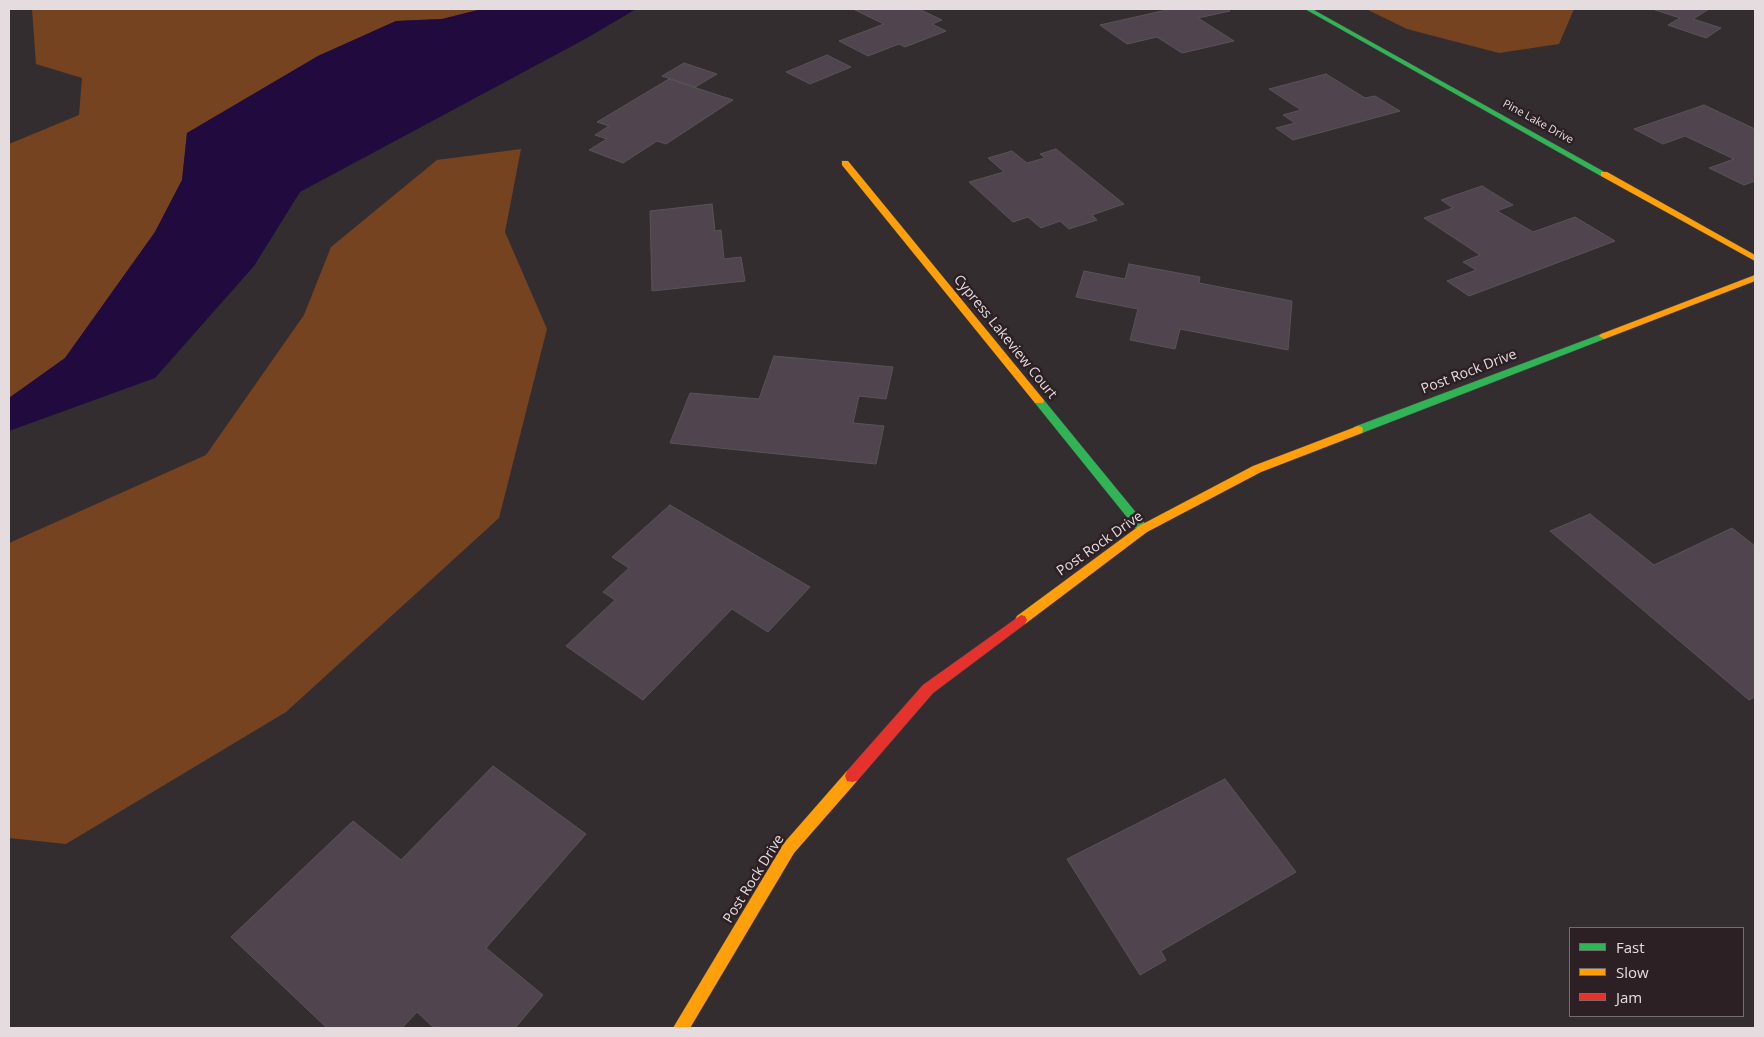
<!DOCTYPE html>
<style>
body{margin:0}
#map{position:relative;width:1764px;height:1037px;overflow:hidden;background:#332d2f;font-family:"Open Sans",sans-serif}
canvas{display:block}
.frame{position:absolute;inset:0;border:10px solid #e5dcdf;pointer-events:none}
.legend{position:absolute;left:1569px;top:927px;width:175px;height:90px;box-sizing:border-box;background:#2c2025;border:1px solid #766b6f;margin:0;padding:6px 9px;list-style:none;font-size:15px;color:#e5dcdf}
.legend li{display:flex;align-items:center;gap:10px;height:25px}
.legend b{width:25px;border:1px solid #766b6f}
</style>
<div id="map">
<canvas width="1764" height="1037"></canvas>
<div class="frame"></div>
<ul class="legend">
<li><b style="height:6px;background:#30b455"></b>Fast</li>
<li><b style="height:6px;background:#ff9f0a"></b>Slow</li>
<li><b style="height:6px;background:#e5322d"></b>Jam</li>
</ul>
</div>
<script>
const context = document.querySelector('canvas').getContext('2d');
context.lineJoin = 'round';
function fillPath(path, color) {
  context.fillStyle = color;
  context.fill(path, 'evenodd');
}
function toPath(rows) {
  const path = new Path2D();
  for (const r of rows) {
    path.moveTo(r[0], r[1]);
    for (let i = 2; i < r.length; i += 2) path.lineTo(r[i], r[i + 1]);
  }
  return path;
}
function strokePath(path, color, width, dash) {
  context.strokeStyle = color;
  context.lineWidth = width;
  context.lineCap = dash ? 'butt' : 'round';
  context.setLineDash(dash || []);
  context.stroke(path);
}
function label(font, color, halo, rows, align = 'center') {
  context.font = font + ' "Open Sans",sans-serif';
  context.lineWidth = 5;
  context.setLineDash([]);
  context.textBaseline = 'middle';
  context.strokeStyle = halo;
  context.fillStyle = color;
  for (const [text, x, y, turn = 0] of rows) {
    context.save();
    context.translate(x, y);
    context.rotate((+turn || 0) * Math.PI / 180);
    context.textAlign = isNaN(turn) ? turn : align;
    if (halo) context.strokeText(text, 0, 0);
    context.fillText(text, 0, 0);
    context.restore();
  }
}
const green = toPath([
 [32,9,482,9,442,19,396,21,318,56,187,133,182,180,155,232,65,358,9,398,9,144,79,115,82,78,36,64],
 [1366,9,1574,9,1559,44,1499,53,1407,29],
 [521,149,505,232,547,329,499,518,286,712,66,844,9,838,9,543,206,455,304,315,331,247,437,160]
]);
const water = toPath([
 [482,9,636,9,587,38,300,192,254,266,155,378,9,431,9,398,65,358,155,232,182,180,187,133,318,56,396,21,442,19]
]);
const building = toPath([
 [853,9,919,9,942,20,932,24,946,31,905,47,899,44,868,56,839,41,884,24,853,9],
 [1171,9,1227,9,1230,11,1198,18,1234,41,1182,53,1157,37,1127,44,1100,25,1171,9],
 [1652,9,1709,9,1693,19,1721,28,1706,38,1668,25,1680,18,1652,9],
 [827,55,851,67,810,84,786,72,827,55],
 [684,63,717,74,695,87,662,76,684,63],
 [1326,74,1365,98,1375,96,1400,111,1293,140,1276,128,1295,123,1283,115,1301,110,1269,89,1326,74],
 [669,79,733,100,666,144,657,141,623,163,589,150,607,139,595,135,609,126,597,122,669,79],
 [1704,105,1755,129,1755,181,1744,185,1709,168,1734,159,1685,136,1663,144,1634,129,1704,105],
 [1056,149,1124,204,1092,215,1097,220,1069,229,1060,221,1041,228,1028,217,1013,222,969,182,1004,172,988,158,1012,151,1027,163,1045,158,1040,154,1056,149],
 [1482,186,1513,205,1497,211,1533,232,1575,217,1615,241,1469,296,1447,281,1476,270,1463,262,1480,255,1424,218,1453,208,1441,200,1482,186],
 [712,204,715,231,721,230,724,259,741,257,745,281,652,291,650,211,712,204],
 [1129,264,1200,277,1199,283,1292,301,1288,350,1180,329,1175,349,1130,340,1138,309,1076,297,1084,271,1125,279,1129,264],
 [774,356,893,367,886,399,859,396,853,423,884,426,876,464,670,443,690,393,759,399,774,356],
 [670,505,810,587,768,632,732,609,643,700,566,646,615,600,603,592,629,568,612,557,670,505],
 [1590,514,1654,565,1732,528,1755,546,1755,697,1749,700,1550,531,1590,514],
 [493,766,586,834,486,948,543,995,515,1028,434,1028,417,1012,402,1028,327,1028,231,937,353,821,401,860,493,766],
 [1225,779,1296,872,1161,951,1166,960,1140,975,1067,859,1225,779]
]);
const fast = toPath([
 [1305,9,1312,9,1608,174,1601,176,1305,9],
 [1604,333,1607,334,1607,338,1362,433,1354,433,1353,430,1354,427,1604,333],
 [1039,398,1043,399,1147,526,1149,529,1147,532,1139,532,1035,403,1034,401,1035,399,1039,398]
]);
const slow = toPath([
 [842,161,848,161,1043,399,1044,401,1043,403,1035,403,842,165,842,161],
 [1601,172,1607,172,1755,255,1755,261,1601,176,1601,172],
 [1755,275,1755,281,1607,338,1604,339,1599,336,1601,334,1755,275],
 [1358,426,1362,427,1363,430,1362,433,1261,472,1147,532,1025,624,1021,625,1017,624,1015,620,1017,616,1139,526,1253,466,1358,426],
 [852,770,857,771,859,776,857,781,794,853,690,1028,673,1028,784,843,847,771,852,770]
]);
const jam = toPath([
 [1021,615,1025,616,1027,620,1025,624,933,693,857,781,852,782,847,781,845,776,847,771,923,685,1021,615]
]);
const farStreetnames = [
 ["Pine Lake Drive",1538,122,29]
];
const streetNames = [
 ["Cypress Lakeview Court",1005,337,51],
 ["Post Rock Drive",1469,372,-21],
 ["Post Rock Drive",1100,544,-35],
 ["Post Rock Drive",754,879,-58]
];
fillPath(green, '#764321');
fillPath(water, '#210a3e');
fillPath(building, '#50444f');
strokePath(building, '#585457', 1);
strokePath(fast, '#4f494c', 1);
strokePath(slow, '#4f494c', 1);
strokePath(jam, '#4f494c', 1);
fillPath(fast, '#30b455');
fillPath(slow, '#ff9f0a');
fillPath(jam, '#e5322d');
label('11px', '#e5dcdf', '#2c2025', farStreetnames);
label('14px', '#e5dcdf', '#2c2025', streetNames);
</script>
